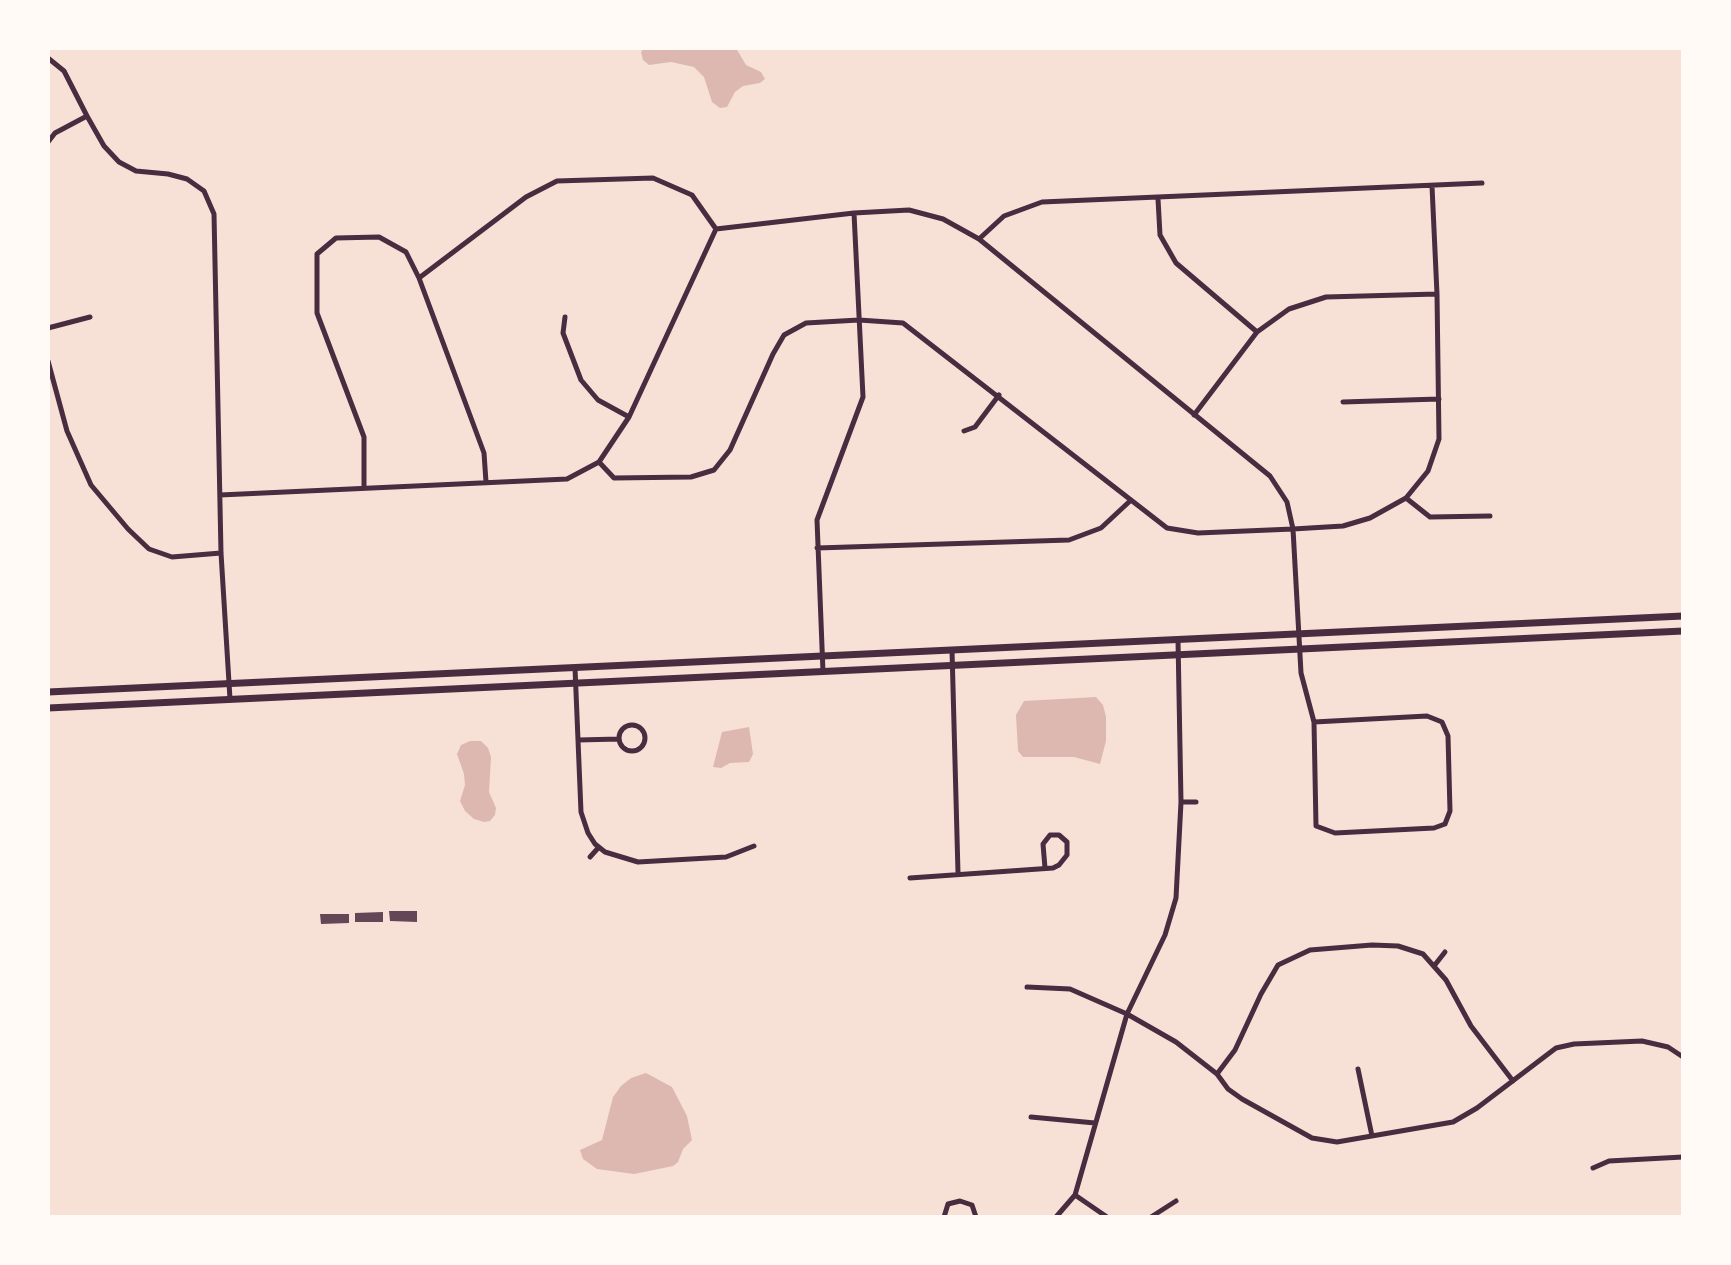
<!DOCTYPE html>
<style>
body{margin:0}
#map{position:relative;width:1731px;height:1265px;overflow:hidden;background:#f7e1d7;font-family:"Varela Round",sans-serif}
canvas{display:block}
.frame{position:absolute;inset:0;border:50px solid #fffaf5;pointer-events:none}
</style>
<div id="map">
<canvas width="1731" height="1265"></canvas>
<div class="frame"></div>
</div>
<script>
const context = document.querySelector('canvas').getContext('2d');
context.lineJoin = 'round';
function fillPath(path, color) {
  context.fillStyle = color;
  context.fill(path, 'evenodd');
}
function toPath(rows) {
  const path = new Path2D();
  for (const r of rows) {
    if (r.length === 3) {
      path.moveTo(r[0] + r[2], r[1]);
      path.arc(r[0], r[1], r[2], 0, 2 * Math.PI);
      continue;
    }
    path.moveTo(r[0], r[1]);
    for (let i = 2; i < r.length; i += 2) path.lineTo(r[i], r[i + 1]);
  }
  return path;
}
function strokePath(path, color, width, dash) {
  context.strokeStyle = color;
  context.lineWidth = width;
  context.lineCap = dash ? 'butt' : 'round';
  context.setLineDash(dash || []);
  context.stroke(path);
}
const water = toPath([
 [644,48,736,48,746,65,761,72,765,79,760,83,743,86,735,92,727,107,720,108,712,102,704,77,694,67,671,62,649,65,643,60,641,52],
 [1096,697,1103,705,1106,717,1106,741,1100,764,1074,757,1023,757,1018,751,1016,715,1024,701],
 [749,727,753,754,749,762,730,763,721,768,713,767,722,732],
 [470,741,481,741,488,748,491,757,489,792,496,808,495,815,490,821,484,822,474,819,465,811,460,801,465,785,464,774,457,754,461,745],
 [646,1073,672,1087,687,1116,692,1140,683,1149,678,1162,673,1166,634,1174,597,1169,583,1159,580,1150,602,1140,613,1097,621,1086,631,1078]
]);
const building = toPath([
 [389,911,417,911,417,922,390,921],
 [383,912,383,922,355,922,355,913],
 [320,914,349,914,349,923,321,924]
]);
const minor = toPath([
 [48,58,64,71,87,116,104,146,119,162,136,171,168,174,187,179,204,191,214,214,221,553,230,699],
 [48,142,55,133,87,116],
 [1158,199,1160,235,1176,263,1257,332],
 [979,239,1004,216,1042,202,1482,183],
 [419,278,526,197,557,181,653,178,692,195,716,229],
 [565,317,563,333,581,380,598,400,629,417],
 [48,328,90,317],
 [48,361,67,431,91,485,128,529,149,549,172,557,221,553],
 [1343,402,1439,399],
 [1194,415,1257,332,1289,309,1326,297,1437,294],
 [964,431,975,427,999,395],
 [599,462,614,478,691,477,714,470,730,450,773,354,784,335,806,323,859,320,903,323,1167,528,1198,533,1293,529,1343,526,1370,518,1406,498,1428,471,1439,439,1437,294,1432,186],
 [364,487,364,437,317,313,317,254,336,238,379,237,406,252,419,278,484,453,486,482],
 [220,495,567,479,599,462,629,417,716,229,854,213,909,210,943,219,979,239,1270,476,1287,502,1293,529,1301,673,1314,722,1316,826,1335,833,1434,828,1445,824,1450,811,1448,736,1442,722,1427,716,1314,722],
 [1406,498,1430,517,1490,516],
 [817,548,1069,540,1101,528,1130,501],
 [952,650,958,873],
 [575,668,581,812,588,833,595,844,605,852,638,862,726,857,754,846],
 [823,672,817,520,863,397,854,213],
 [632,738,13],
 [578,740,619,739],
 [1181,802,1196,802],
 [590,857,599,847],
 [910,878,1053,868,1059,865,1067,855,1067,842,1059,835,1050,835,1043,844,1045,868],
 [1434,966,1445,952],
 [1027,987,1070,989,1127,1014,1176,1042,1217,1074,1228,1089,1242,1099,1312,1138,1337,1142,1453,1122,1477,1108,1556,1048,1574,1044,1642,1041,1668,1047,1683,1057],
 [1358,1069,1372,1136],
 [1217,1074,1235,1050,1261,994,1278,965,1310,950,1372,945,1398,946,1423,954,1446,980,1471,1026,1513,1081],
 [1031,1117,1095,1123],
 [1593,1168,1609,1161,1683,1157],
 [1075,1195,1107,1217],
 [944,1217,948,1204,960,1201,972,1205,976,1217],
 [1056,1217,1075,1195,1127,1014,1165,935,1176,898,1181,802,1178,640],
 [1151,1217,1176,1201]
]);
const secondary = toPath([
 [48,692,1683,616],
 [48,708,1683,631]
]);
fillPath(water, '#dcb8b0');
fillPath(building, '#644757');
strokePath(minor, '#4a2c40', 5);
strokePath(secondary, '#4a2c40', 7);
</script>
